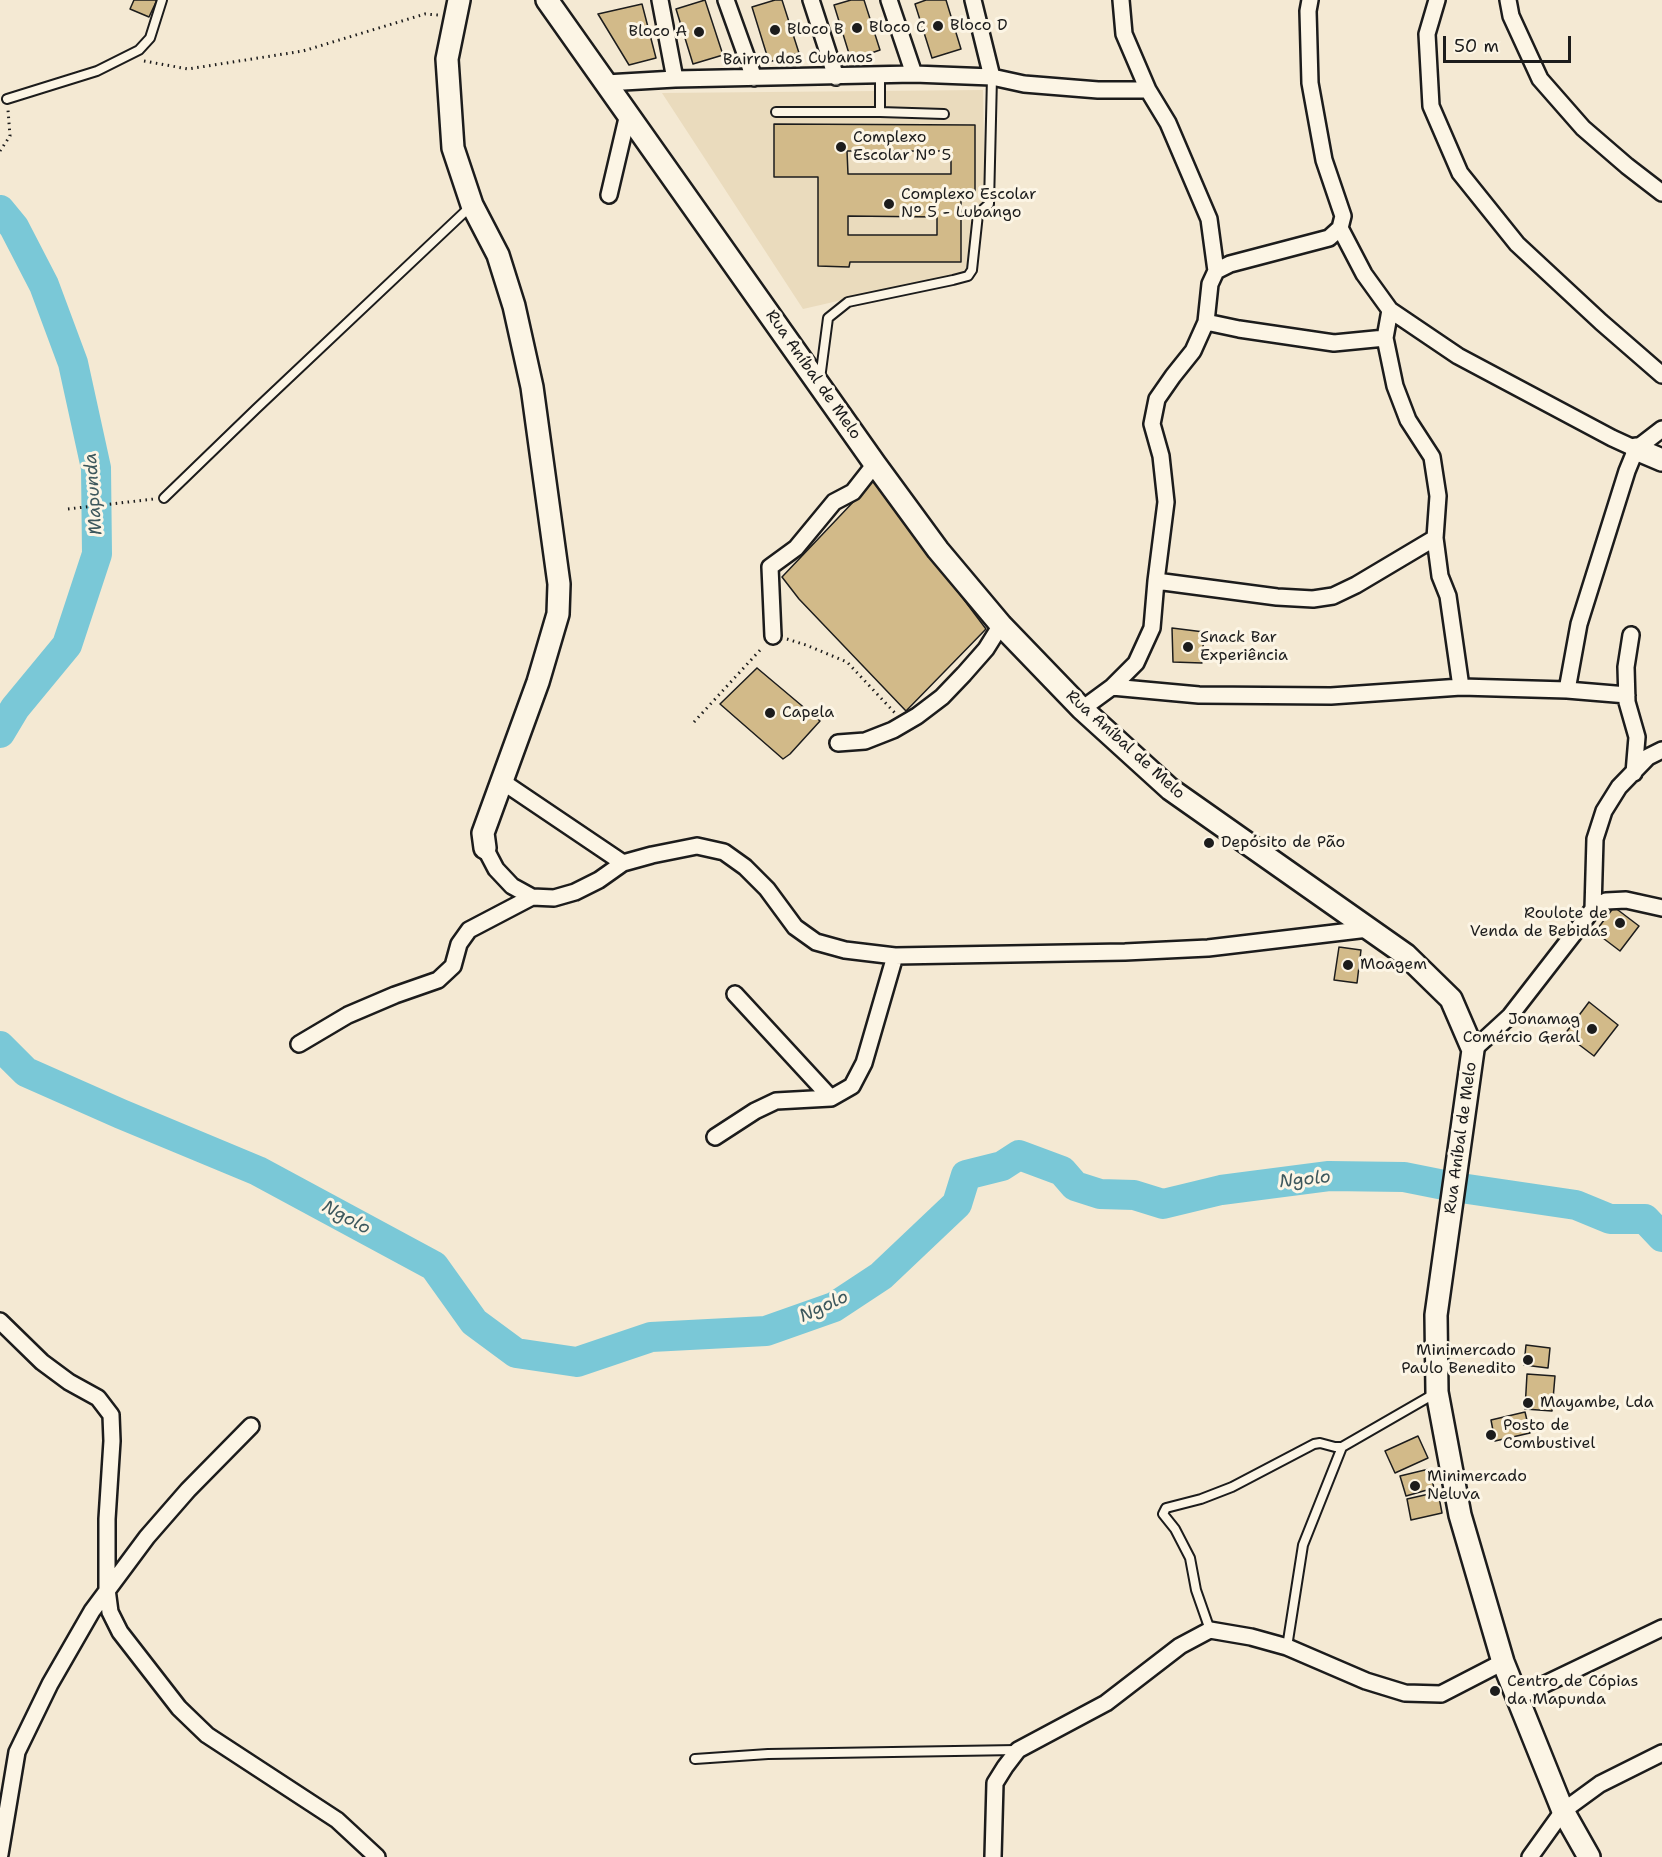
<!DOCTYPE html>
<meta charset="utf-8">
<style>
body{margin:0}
#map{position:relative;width:1662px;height:1857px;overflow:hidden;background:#f4e9d3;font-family:"Shantell Sans",sans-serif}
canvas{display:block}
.scale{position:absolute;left:1443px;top:36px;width:128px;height:27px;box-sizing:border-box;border:3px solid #1c1c1c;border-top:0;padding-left:8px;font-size:18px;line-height:21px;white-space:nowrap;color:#1c1c1c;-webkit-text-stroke:4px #fcf5e5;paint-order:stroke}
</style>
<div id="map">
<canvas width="1662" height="1857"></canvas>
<div class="scale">50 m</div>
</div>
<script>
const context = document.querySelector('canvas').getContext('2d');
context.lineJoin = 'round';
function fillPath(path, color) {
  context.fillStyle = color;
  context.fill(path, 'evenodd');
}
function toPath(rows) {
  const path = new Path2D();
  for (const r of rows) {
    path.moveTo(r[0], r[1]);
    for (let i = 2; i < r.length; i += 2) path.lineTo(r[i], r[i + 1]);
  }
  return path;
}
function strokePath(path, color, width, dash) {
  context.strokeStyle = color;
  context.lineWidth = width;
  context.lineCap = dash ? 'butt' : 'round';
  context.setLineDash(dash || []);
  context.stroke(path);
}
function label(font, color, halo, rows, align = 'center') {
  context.font = font + ' "Shantell Sans",sans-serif';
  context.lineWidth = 6;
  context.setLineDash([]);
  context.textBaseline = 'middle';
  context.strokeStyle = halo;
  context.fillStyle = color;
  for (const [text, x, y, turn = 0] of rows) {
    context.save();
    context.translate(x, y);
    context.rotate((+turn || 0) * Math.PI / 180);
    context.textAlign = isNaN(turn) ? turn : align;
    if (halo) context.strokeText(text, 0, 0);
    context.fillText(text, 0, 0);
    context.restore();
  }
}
const built = toPath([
 [983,90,985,200,976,207,968,271,803,309,662,93]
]);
const river = toPath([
 [0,210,14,227,44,285,73,363,96,468,97,554,67,645,15,708,0,733],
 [0,1046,26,1072,121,1114,258,1171,434,1266,474,1322,516,1353,577,1362,651,1337,766,1331,834,1307,881,1276,957,1204,966,1175,1002,1166,1019,1155,1062,1171,1075,1186,1100,1194,1134,1195,1163,1204,1221,1190,1329,1176,1404,1177,1454,1187,1576,1205,1610,1219,1645,1219,1662,1237]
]);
const building = toPath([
 [134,0,157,0,149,17,130,9,134,0],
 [705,0,723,55,693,64,676,9,705,0],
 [775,0,782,0,799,53,769,62,752,7,775,0],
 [851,0,864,0,880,50,851,60,834,5,851,0],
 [926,0,946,0,961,49,932,58,915,4,926,0],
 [642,4,656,58,629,65,598,14,642,4],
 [774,124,975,125,975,191,961,191,961,262,850,262,849,267,818,266,818,177,774,177,774,124],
 [847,151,951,151,951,174,848,174,847,151],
 [848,216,937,217,937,235,848,235,848,216],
 [874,480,986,629,906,711,799,599,782,577,874,480],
 [1172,628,1204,632,1202,663,1173,662,1172,628],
 [757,668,820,721,790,754,783,759,720,704,757,668],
 [1614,907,1639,926,1620,951,1595,932,1614,907],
 [1339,947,1361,950,1357,983,1334,980,1339,947],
 [1589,1002,1618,1025,1594,1056,1565,1034,1589,1002],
 [1526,1345,1550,1348,1548,1368,1524,1365,1526,1345],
 [1527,1374,1555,1376,1552,1411,1525,1409,1527,1374],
 [1525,1412,1530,1433,1495,1441,1491,1420,1525,1412],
 [1418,1436,1428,1458,1395,1473,1385,1451,1418,1436],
 [1429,1469,1434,1488,1406,1496,1400,1476,1429,1469],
 [1438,1492,1442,1513,1411,1520,1407,1499,1438,1492]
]);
const path = toPath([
 [144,61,188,69,303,51,425,14,438,15],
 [0,151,10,136,8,110],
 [68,509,154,499],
 [787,639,806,645,847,662,895,713],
 [694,722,762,648]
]);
const lane = toPath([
 [7,99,97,71,139,50,150,38,162,0],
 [776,112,880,112,944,114],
 [880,112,880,76],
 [820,379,828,318,848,302,953,280,968,276,972,270,978,214,989,204,992,77],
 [164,498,256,409,471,206],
 [1210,1630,1196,1590,1190,1558,1175,1529,1163,1514,1166,1508,1201,1499,1232,1487,1314,1444,1320,1443,1335,1447,1342,1447,1434,1394],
 [1287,1647,1303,1545,1342,1447],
 [695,1759,768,1754,1017,1750]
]);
const street = toPath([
 [660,0,675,79],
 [726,0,754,78],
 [811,0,836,77],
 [889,0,914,74],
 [973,0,992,77],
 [1121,0,1124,34,1148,90,1168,123,1209,219,1216,271],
 [1437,0,1427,34,1431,106,1460,173,1517,244,1601,322,1662,375],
 [1508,0,1511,16,1540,79,1583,128,1627,166,1662,193],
 [606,83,675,79,914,74,992,77,1024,84,1098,90,1148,90],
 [609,195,628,114],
 [1340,228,1364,274,1390,310,1385,338,1395,386,1408,420,1432,457,1438,496,1435,538,1440,576,1448,596,1461,687],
 [1390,310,1458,356,1612,438,1636,449],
 [1206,322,1239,329,1334,343,1385,338],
 [1156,581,1277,597,1313,599,1333,596,1356,585,1435,538],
 [1631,635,1626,667,1627,702,1637,737,1634,773],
 [773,636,770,567,796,548,834,502,853,492,875,464],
 [1112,687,1199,695,1331,696,1461,687,1567,690,1627,695],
 [1567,690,1579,624,1627,471,1636,449,1662,429],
 [1082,709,1112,687,1136,663,1152,628,1156,581,1166,502,1161,456,1152,424,1157,399,1173,376,1193,351,1206,322,1210,284,1216,271,1230,264,1329,238,1340,228,1343,216,1324,160,1310,83,1308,11,1310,0],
 [838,743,865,741,893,730,917,716,942,697,964,674,986,649,1001,625],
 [503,782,623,863],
 [485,848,496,869,512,886,532,897,554,898,575,892,599,880,623,863,652,855,697,846,724,852,745,867,767,889,795,927,816,942,845,950,895,956,1125,952,1208,948,1368,929],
 [1593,909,1595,839,1604,811,1619,787,1648,757,1662,750],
 [735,994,831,1098],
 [299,1044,348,1015,395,995,438,980,453,966,459,944,469,930,532,897],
 [1473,1050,1510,1016,1593,909,1606,901,1626,900,1662,908],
 [715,1137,755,1111,776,1101,831,1098,852,1086,864,1063,895,956],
 [0,1321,42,1362,69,1382,98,1398,111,1415,112,1441,107,1519,107,1589,110,1612,120,1632,179,1708,207,1735,337,1820,377,1857],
 [1518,1697,1662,1628],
 [0,1854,17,1752,50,1684,92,1611,147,1537,188,1490,251,1426],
 [993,1857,995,1783,1005,1767,1018,1750,1106,1703,1180,1646,1210,1630,1251,1637,1287,1647,1366,1681,1405,1693,1441,1694,1503,1662],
 [1530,1857,1563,1811,1600,1784,1662,1753]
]);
const secondary = toPath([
 [459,0,447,59,453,148,472,205,498,255,514,306,532,387,559,584,558,614,538,682,483,833,485,848],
 [547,0,875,464,938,550,1001,625,1082,709,1170,789,1406,955,1451,999,1473,1050,1436,1315,1437,1392,1460,1515,1503,1662,1563,1811,1589,1857],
 [1636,449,1662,460]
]);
const markers = [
 [938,26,6,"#1c1c1c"],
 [857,28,6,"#1c1c1c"],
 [775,30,6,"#1c1c1c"],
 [699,32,6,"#1c1c1c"],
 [841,147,6,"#1c1c1c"],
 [889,204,6,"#1c1c1c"],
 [1188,647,6,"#1c1c1c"],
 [770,713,6,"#1c1c1c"],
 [1209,843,6,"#1c1c1c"],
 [1620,923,6,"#1c1c1c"],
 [1348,965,6,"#1c1c1c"],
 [1592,1029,6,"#1c1c1c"],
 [1528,1360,6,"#1c1c1c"],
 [1528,1403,6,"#1c1c1c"],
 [1491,1435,6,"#1c1c1c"],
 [1415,1486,6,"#1c1c1c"],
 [1495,1691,6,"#1c1c1c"]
];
const poiNames = [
 ["Bloco D",950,26],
 ["Bloco C",869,28],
 ["Bloco B",787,30],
 ["Bloco A",687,32,"right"],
 ["Complexo",853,138],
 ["Escolar Nº 5",853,156],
 ["Complexo Escolar",901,195],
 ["Nº 5 - Lubango",901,213],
 ["Snack Bar",1200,638],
 ["Experiência",1200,656],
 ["Capela",782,713],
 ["Depósito de Pão",1221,843],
 ["Roulote de",1608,914,"right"],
 ["Venda de Bebidas",1608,932,"right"],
 ["Moagem",1360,965],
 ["Jonamag",1580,1020,"right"],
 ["Comércio Geral",1580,1038,"right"],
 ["Minimercado",1516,1351,"right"],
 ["Paulo Benedito",1516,1369,"right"],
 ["Mayambe, Lda",1540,1403],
 ["Posto de",1503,1426],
 ["Combustivel",1503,1444],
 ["Minimercado",1427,1477],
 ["Neluva",1427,1495],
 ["Centro de Cópias",1507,1682],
 ["da Mapunda",1507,1700]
];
const streetNames = [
 ["Bairro dos Cubanos",798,59,-1],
 ["Rua Aníbal de Melo",813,375,55],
 ["Rua Aníbal de Melo",1125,745,42],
 ["Rua Aníbal de Melo",1461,1138,-82]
];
const waterNames = [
 ["Mapunda",94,494,-94],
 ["Ngolo",1305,1180,-6],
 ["Ngolo",346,1218,28],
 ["Ngolo",824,1307,-25]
];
fillPath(built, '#eadbbd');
strokePath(river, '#7ac8d7', 30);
fillPath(building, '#d2ba89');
strokePath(building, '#1c1c1c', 1.5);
strokePath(lane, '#1c1c1c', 12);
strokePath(street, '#1c1c1c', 20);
strokePath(secondary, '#1c1c1c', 26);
strokePath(path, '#1c1c1c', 3, [1.5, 4.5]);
strokePath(lane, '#fcf5e5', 8);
strokePath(street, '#fcf5e5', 15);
strokePath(secondary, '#fcf5e5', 21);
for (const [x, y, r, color] of markers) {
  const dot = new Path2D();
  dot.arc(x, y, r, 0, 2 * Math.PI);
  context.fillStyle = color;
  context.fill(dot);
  strokePath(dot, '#fcf5e5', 2);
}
label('16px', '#1c1c1c', '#fcf5e5', poiNames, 'left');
label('16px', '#1c1c1c', '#fcf5e5', streetNames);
label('italic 18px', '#3d585d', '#fcf5e5', waterNames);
</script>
